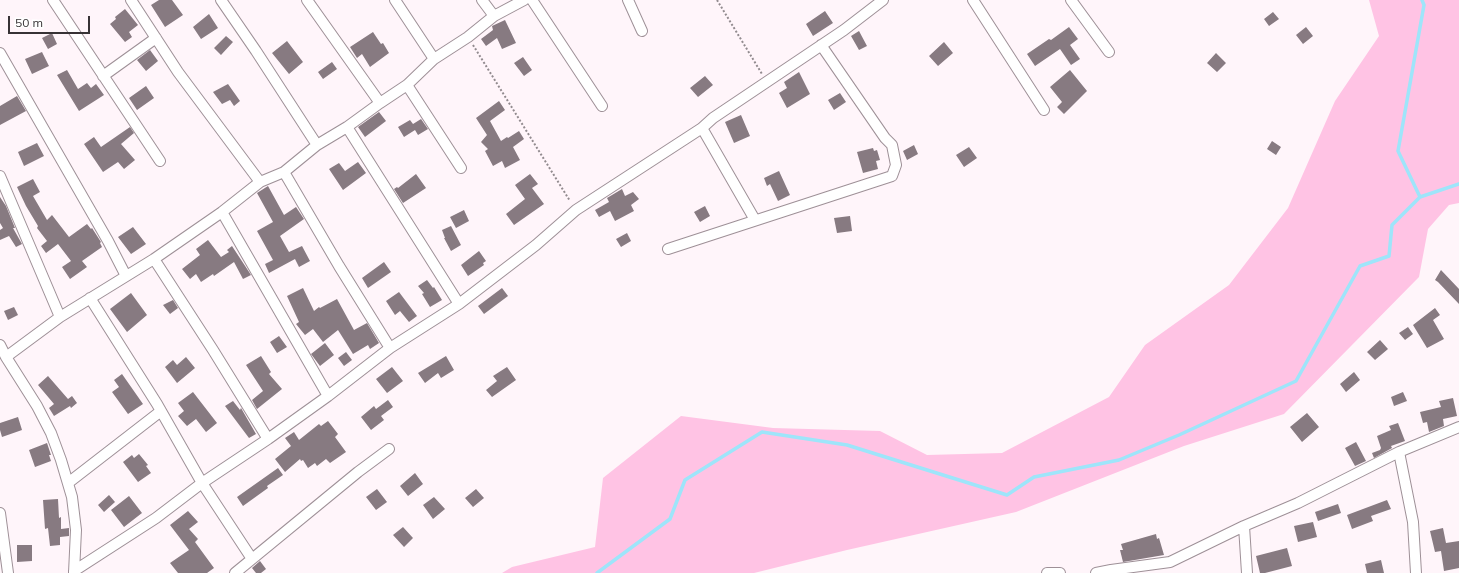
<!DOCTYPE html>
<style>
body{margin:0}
#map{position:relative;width:1459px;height:573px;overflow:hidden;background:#fff5fa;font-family:Mulish,sans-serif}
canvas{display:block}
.scale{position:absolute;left:8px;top:16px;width:82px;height:18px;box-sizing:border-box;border:2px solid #373235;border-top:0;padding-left:5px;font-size:12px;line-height:14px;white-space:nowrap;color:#373235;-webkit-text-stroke:3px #fff;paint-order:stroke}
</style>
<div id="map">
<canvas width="1459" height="573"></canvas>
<div class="scale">50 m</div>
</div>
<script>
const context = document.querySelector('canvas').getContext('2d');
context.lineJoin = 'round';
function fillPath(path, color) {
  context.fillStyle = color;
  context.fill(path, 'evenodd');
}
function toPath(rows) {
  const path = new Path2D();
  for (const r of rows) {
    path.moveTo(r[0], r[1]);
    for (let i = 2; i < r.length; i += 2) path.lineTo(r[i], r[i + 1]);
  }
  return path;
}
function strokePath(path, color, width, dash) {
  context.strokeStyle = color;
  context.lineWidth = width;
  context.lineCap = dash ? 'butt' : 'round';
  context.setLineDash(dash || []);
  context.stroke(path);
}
const green = toPath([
 [1369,0,1459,0,1459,203,1449,205,1428,229,1419,277,1284,414,1184,446,1016,512,847,550,754,573,502,573,512,567,595,547,603,478,681,416,773,428,880,431,927,455,1002,453,1109,397,1145,345,1229,285,1288,208,1335,101,1379,36]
]);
const stream = toPath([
 [1420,197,1398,151,1424,5,1422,0],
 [597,573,670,519,685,480,762,432,847,445,1007,495,1034,477,1119,460,1179,435,1296,381,1360,266,1389,256,1392,225,1420,197,1459,184]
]);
const building = toPath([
 [159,0,172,0,183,15,165,27,151,5],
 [125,9,138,25,129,32,132,37,125,42,110,24,116,19,115,17],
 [825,11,833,23,813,36,806,24],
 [1273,12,1279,19,1269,26,1264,19],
 [209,14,218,28,201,39,193,27],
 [505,20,516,43,502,49,497,38,486,46,481,39,493,30,492,26],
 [1069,27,1078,39,1070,45,1080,59,1071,65,1060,49,1035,66,1027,54,1049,39,1051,40],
 [1306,27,1313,36,1303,44,1296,35],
 [859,31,867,46,859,50,851,36],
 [373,32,381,44,383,43,389,53,370,67,362,54,357,58,350,47],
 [52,33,57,44,48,49,42,38],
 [226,36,233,42,221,55,214,48],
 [287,41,303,62,289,74,272,53],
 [944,42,953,53,938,66,929,56],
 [150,50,158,61,146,71,137,60],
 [42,52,49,66,32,74,25,59],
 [1216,53,1226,63,1217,72,1207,63],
 [523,57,532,70,524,76,514,63],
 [332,62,337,69,323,79,318,72],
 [67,70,78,89,87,83,91,88,96,84,104,95,79,111,57,75],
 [1070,70,1087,91,1064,114,1057,107,1062,102,1050,87],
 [799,72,810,94,787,108,779,93,787,88,784,82],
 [705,76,713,85,698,97,690,88],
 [228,84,240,101,234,106,230,100,222,104,213,92],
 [146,86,154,98,137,110,129,98],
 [840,93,846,102,834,110,828,100],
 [17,96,26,111,0,125,0,106],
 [499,101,505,110,490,121,501,141,507,137,508,138,519,131,524,139,513,147,520,160,505,168,502,161,493,166,485,151,488,149,481,142,487,135,476,118],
 [379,112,386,121,365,137,358,127],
 [741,115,750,136,734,143,725,122],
 [421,119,428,129,418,135,415,130,404,137,398,127,410,120,413,124],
 [130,127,134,133,121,144,135,160,124,169,118,162,103,172,84,144,94,137,101,147],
 [1272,141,1281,147,1276,155,1267,149],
 [37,143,44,156,24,166,18,152],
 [914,145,918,154,907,160,903,151],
 [969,147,977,158,964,167,956,155],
 [873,148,874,151,877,150,880,160,876,161,878,169,863,173,857,152],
 [358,162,366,173,343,190,329,169,339,163,345,171],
 [779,171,790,195,778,201,770,184,767,186,764,178],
 [416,174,426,188,403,203,394,189,397,187,398,188],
 [530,174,538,184,532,188,544,204,514,225,506,214,525,199,515,185],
 [33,179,40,192,33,196,47,220,52,215,69,237,87,224,91,229,92,228,101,242,100,243,102,247,82,261,87,267,70,279,62,267,71,261,58,244,46,253,41,246,47,241,37,228,38,226,26,206,17,187],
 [268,186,284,215,296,207,304,219,280,236,289,252,302,246,310,261,299,267,295,259,269,273,265,264,273,260,257,231,273,222,257,193],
 [622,189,625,196,633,192,639,199,631,205,634,211,615,221,610,211,599,217,595,210,609,202,607,198],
 [0,197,6,206,15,228,13,228,22,244,16,247,9,236,0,240,0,230,3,228,0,223],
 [705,206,710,216,700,222,694,212],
 [464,210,469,221,456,228,450,217],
 [850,216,852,231,837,233,834,218],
 [451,226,461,245,451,251,444,238,445,238,442,230],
 [133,227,146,244,131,254,118,237],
 [627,233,631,241,621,247,616,239],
 [208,240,221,257,229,252,227,250,232,246,251,275,243,279,234,262,214,276,213,274,201,282,196,274,190,279,182,269,200,255,196,249],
 [479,251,486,261,483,263,484,265,468,276,461,265],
 [384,262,391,272,368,288,362,278],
 [1441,270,1459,289,1459,304,1438,282,1435,280],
 [427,280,433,288,434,287,442,300,430,307,422,294,424,293,418,286],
 [303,288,314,311,319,307,320,308,337,299,354,330,367,323,379,343,370,349,368,345,353,354,338,330,323,342,313,329,305,335,296,324,299,322,287,296],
 [502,288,508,296,484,314,478,306],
 [399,292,417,316,409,322,400,311,395,315,386,301],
 [131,293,147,315,127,332,110,309],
 [173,300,178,308,170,314,163,305],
 [14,307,18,315,8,320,4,311],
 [1435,308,1440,315,1433,320,1444,339,1427,348,1413,325],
 [1408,327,1413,334,1405,340,1399,333],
 [279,336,287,347,277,353,270,342],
 [1380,340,1388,349,1375,360,1367,352],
 [325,343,334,355,320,366,311,354],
 [346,352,352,360,344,366,338,358],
 [261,356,271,372,269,374,282,389,257,409,252,400,263,391,246,365],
 [446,356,454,370,441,378,438,373,425,383,418,373],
 [186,357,195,368,177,383,165,367,173,360,177,365],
 [392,367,403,381,387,393,376,379],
 [507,367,516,380,492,397,486,390,497,381,493,376],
 [1354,372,1360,380,1346,392,1340,384],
 [122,374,143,404,128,414,112,392,119,387,114,380],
 [48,376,68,399,72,396,77,403,71,408,70,406,54,416,49,408,54,404,38,385],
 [193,392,217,423,206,432,196,419,187,426,178,416,184,411,178,403],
 [1403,392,1407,401,1394,406,1391,397],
 [1453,398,1457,416,1443,419,1444,426,1429,432,1427,422,1423,423,1420,412,1441,407,1439,401],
 [388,400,393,407,381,416,384,420,371,430,361,417,374,406,376,409],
 [233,401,240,410,241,408,256,434,249,438,225,406],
 [1307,413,1319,427,1302,442,1290,427],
 [18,417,22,430,2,437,0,430,0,423],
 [328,421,338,434,335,437,346,452,330,463,326,459,317,466,315,463,308,468,303,460,301,461,300,459,285,472,275,459,291,446,285,438,294,432,299,440,319,424,321,426],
 [1398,423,1405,441,1391,446,1392,448,1374,458,1372,453,1380,450,1381,448,1377,436,1391,430,1389,426],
 [1356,442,1366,461,1355,466,1345,448],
 [47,443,51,455,49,455,51,461,35,467,29,450],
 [139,454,148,465,146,466,151,473,138,482,123,462,132,455,134,458],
 [278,468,283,475,267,486,268,488,243,506,237,497],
 [415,473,423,484,408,496,400,486],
 [377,489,387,502,376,510,366,497],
 [476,489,484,498,473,507,465,498],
 [109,495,115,502,104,512,98,505],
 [129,496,142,513,124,527,111,510],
 [434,497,445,509,433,519,423,505],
 [58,499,59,518,61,517,61,529,69,528,69,536,60,537,60,545,50,546,48,528,45,529,43,500],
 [1387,500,1391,509,1371,516,1373,521,1352,529,1347,515],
 [1338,504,1341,513,1318,521,1315,512],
 [188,511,198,522,189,529,198,539,195,542,214,568,207,573,178,573,170,563,189,550,170,525],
 [1313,522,1317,537,1298,542,1294,526],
 [403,527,413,538,404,547,393,535],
 [1443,528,1446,543,1459,541,1459,568,1444,571,1441,551,1435,552,1430,531],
 [1156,534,1157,539,1159,538,1164,555,1123,562,1120,550,1123,550,1121,544],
 [17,545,32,545,32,561,17,562],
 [1287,548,1292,566,1265,573,1260,573,1256,556],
 [1381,560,1384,573,1367,573,1365,564],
 [260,561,266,569,261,573,256,573,252,568]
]);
const path = toPath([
 [717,0,762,74],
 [473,45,570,201]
]);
const street = toPath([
 [53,0,160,161],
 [131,0,178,72,260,182],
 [221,0,256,51,317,145],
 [307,0,380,103],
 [395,0,434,59],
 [482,0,494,16],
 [532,0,602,106],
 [628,0,642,31],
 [973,0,1044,110],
 [1071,0,1109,52],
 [0,53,108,241,126,276],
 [103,76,156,38],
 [407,85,461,168],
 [347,127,459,304],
 [702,128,755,220],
 [284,172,339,266,390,348],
 [0,176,60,317],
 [222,212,328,396],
 [668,249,892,176,896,165,892,145,885,138,821,45],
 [154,259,213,350,268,439],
 [90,298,157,404,202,483,252,559],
 [0,345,6,357,37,406,51,433,61,460,72,497,76,530,74,573],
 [6,357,60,317,154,259,222,212,260,182,284,172,317,145,347,127,380,103,407,85,434,59,468,37,494,16,524,0],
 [1399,452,1413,522,1416,573],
 [68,483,161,411],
 [0,513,8,573],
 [1244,526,1247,573],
 [74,571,156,518,202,483,268,439,328,396,390,348,459,304,536,245,576,210,702,128,713,118,844,30,883,0],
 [235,573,358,472,389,449],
 [1047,573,1060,573],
 [1096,573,1111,570,1170,562,1244,526,1298,503,1399,452,1459,427]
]);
fillPath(green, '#ffc3e4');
strokePath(stream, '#9ee5fa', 3.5);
fillPath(building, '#877a81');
strokePath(street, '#9e9097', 12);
strokePath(path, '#928b8f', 2, [2, 2]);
strokePath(street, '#fff', 10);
</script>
